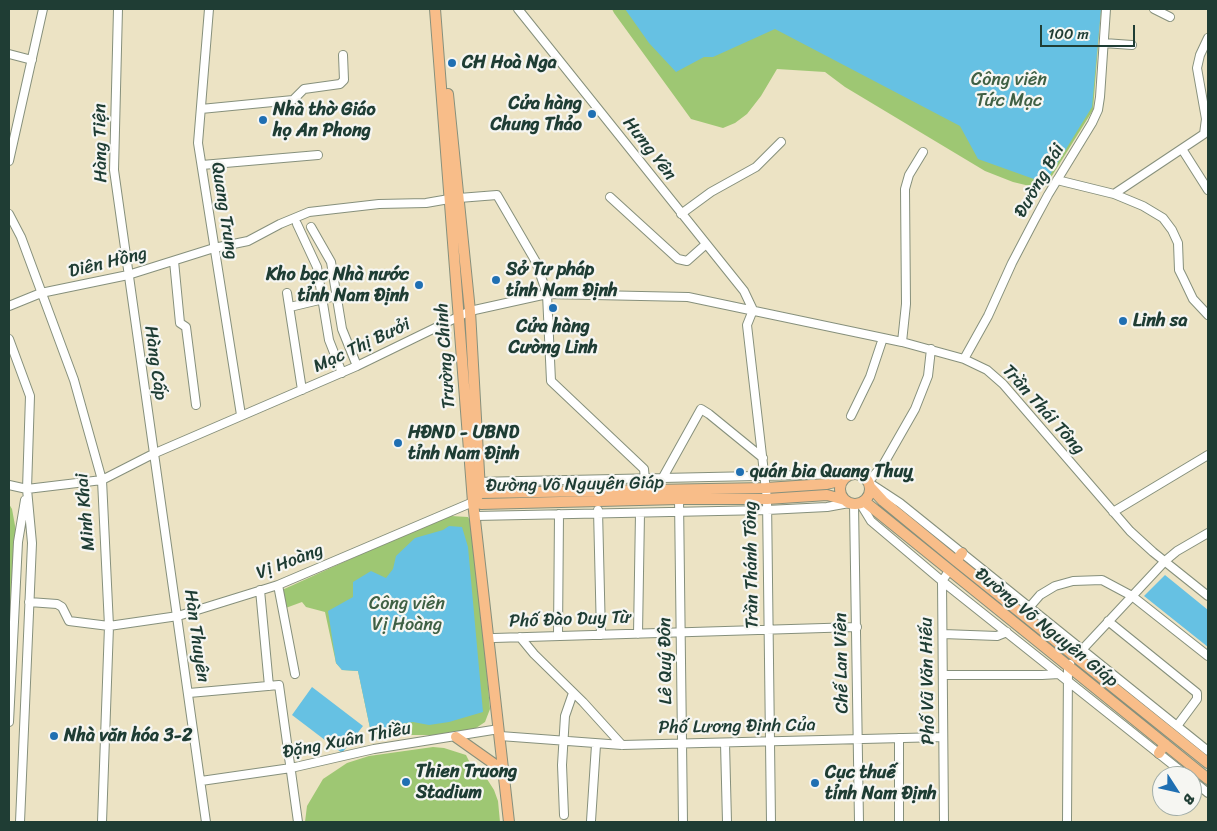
<!DOCTYPE html>
<html>
<head>
<meta charset="utf-8">
<style>
  body { margin:0 }
  #map { position:relative; width:1217px; height:831px; overflow:hidden; background:#ece3c4; font-family:Sriracha,sans-serif }
  canvas { display:block }
  .frame { position:absolute; inset:0; border:10px solid #1f3d34; pointer-events:none }
  .north { position:absolute; left:1152px; top:766px; width:50px; height:50px; box-sizing:border-box; background:#f6f6f2; border:1px solid #a0aca6; border-radius:50%; rotate:125deg; font-size:14px; font-weight:700; line-height:20px; text-align:center; color:#1f3d34 }
  .north::after { content:''; display:block; margin:auto; width:18px; height:22px; background:#1f6fb2; clip-path:polygon(50% 0,100% 100%,50% 72%,0 100%) }
  .scale { position:absolute; left:1040px; top:25px; width:95px; height:22px; box-sizing:border-box; border:2px solid #1f3d34; border-top:0; padding-left:6px; font-size:15px; line-height:18px; white-space:nowrap; color:#1f3d34; -webkit-text-stroke:4px #f6f6f2; paint-order:stroke }
</style>
</head>
<body>
<div id="map">
<canvas width="1217" height="831"></canvas>
<div class="frame"></div>
<div class="north">B</div>
<div class="scale">100 m</div>
</div>
<script>
const ctx = document.querySelector('canvas').getContext('2d');
ctx.lineJoin = 'round';
function fill(path, color) { ctx.fillStyle = color; ctx.fill(path, 'evenodd'); }
const shape = rows => new Path2D(rows.map(r => 'M' + r).join(''));
function stroke(path, color, width, dash) { ctx.strokeStyle = color; ctx.lineWidth = width; ctx.lineCap = dash ? 'butt' : 'round'; ctx.setLineDash(dash || []); ctx.stroke(path); }
function write(font, color, halo, rows, align = 'center') {
  ctx.font = font + ' Sriracha,sans-serif'; ctx.lineWidth = 4.5; ctx.setLineDash([]); ctx.textBaseline = 'middle'; ctx.strokeStyle = halo; ctx.fillStyle = color; for (const [text, x, y, turn = 0] of rows) {
    ctx.save(); ctx.translate(x, y); ctx.rotate((+turn || 0) * Math.PI / 180); ctx.textAlign = isNaN(turn) ? turn : align; if (halo) ctx.strokeText(text, 0, 0); ctx.fillText(text, 0, 0); ctx.restore();
  }
}
const green = shape([
  [612,9,1101,9,1093,110,1045,187,1038,188,1013,182,985,171,845,87,825,72,777,69,761,96,747,114,735,123,723,128,691,119,614,13],
  [9,504,12,509,18,542,9,722],
  [451,516,468,517,474,528,490,709,485,722,476,728,460,733,448,735,378,735,370,728,358,671,342,670,336,663,325,612,306,607,302,602,283,609,282,590,410,532],
  [433,747,444,748,466,755,470,763,487,779,494,790,498,801,500,822,305,822,307,806,323,779,347,763,369,756]
]);
const water = shape([
  [625,9,1101,9,1092,107,1045,183,978,159,960,126,775,29,713,57,704,57,676,72,649,43],
  [449,526,462,527,468,547,483,712,449,722,429,725,413,722,401,724,386,732,370,728,358,671,342,670,336,663,328,611,353,597,353,582,371,571,386,578,393,569,396,556,415,538,443,530],
  [1165,575,1208,610,1208,647,1144,596],
  [312,687,363,726,342,753,292,715]
]);
const minor = shape([
  [118,9,114,170,206,822],
  [209,9,198,143,241,415],
  [518,9,744,291,753,310],
  [1154,9,1170,17],
  [1104,43,1132,45],
  [9,54,32,60],
  [201,109,293,100,304,89,340,84,344,80,343,55],
  [1182,149,1208,190],
  [9,161,43,9],
  [202,165,318,155],
  [1057,180,1114,194,1143,206,1163,218,1172,230,1178,243,1179,270,1183,278,1193,299,1208,315],
  [1114,194,1204,134,1206,119,1197,68,1200,55,1208,38],
  [610,197,678,259,687,261,705,245],
  [459,198,497,195,536,262,547,294,551,381,644,469,646,490],
  [9,214,21,237,74,380,102,480,109,626,102,822],
  [681,214,711,192,756,167,781,142],
  [297,224,317,267,329,340,342,373],
  [311,227,331,262,342,329,357,366],
  [174,261,180,323,186,327,196,405],
  [287,293,302,390],
  [9,306,41,293,128,275,214,248,248,241,280,224,309,212,379,204,426,203,449,199],
  [290,307,336,296],
  [753,310,747,325,767,499,771,822],
  [9,339,30,396,27,489,32,543,20,822],
  [902,342,906,304,905,189,909,175,923,152],
  [964,359,988,316,1012,263,1034,221,1048,195,1092,123,1098,110,1100,97,1106,9],
  [851,416,870,377,883,338],
  [662,479,701,409,709,414,763,458],
  [869,481,883,465,915,409,928,376,931,349],
  [474,482,850,474],
  [871,484,900,503,1208,751],
  [9,485,27,489,102,480,153,454,357,366,470,311,547,294,688,297,902,342,964,359,987,370,1003,384,1130,531,1153,552,1208,596],
  [679,499,683,822],
  [860,503,871,521,942,581,1187,776],
  [854,504,859,822],
  [598,510,601,635],
  [1113,512,1208,455],
  [475,516,767,510,827,507,849,503],
  [278,585,295,674],
  [260,590,269,686],
  [29,602,57,604,62,607,69,621,109,626,178,616,278,585,473,502],
  [1027,610,1040,595,1055,586,1073,581,1102,580,1132,596,1208,656],
  [1108,621,1197,693,1197,699,1177,726],
  [638,634,640,513],
  [943,634,997,636,1007,632],
  [558,636,559,514],
  [520,637,534,654,583,702,622,745],
  [494,638,857,627],
  [1079,653,1165,561,1177,551,1208,533],
  [943,675,1042,675,1059,674],
  [189,693,279,685,298,822],
  [9,722,18,542,25,500],
  [500,736,622,745,943,737],
  [725,743,727,822],
  [1192,780,1208,793],
  [201,781,291,768,374,749,499,729],
  [564,815,562,765,565,716,573,693],
  [591,821,596,745],
  [899,822,899,738],
  [944,822,942,581,949,571],
  [1067,822,1068,667,1070,664]
]);
const major = shape([
  [435,9,473,502,509,822],
  [448,94,470,311,480,490],
  '840 489a15 15 0 1 1 30 0a15 15 0 1 1-30 0Z',
  [871,488,883,501,956,561,1208,763],
  [845,500,827,495,767,499,679,499,481,504,473,502,480,493,766,488,826,484,835,482,845,477],
  [864,501,1208,779],
  [956,561,962,553],
  [456,737,504,771],
  [1159,753,1165,744]
]);
const markers = [
  [452,63,5,"#1f6fb2"],
  [592,114,5,"#1f6fb2"],
  [263,120,5,"#1f6fb2"],
  [496,280,5,"#1f6fb2"],
  [419,285,5,"#1f6fb2"],
  [553,308,5,"#1f6fb2"],
  [1123,321,5,"#1f6fb2"],
  [398,443,5,"#1f6fb2"],
  [740,472,5,"#1f6fb2"],
  [54,736,5,"#1f6fb2"],
  [406,782,5,"#1f6fb2"],
  [815,783,5,"#1f6fb2"]
];
const poiNames = [
  ["CH Hoà Nga",462,63],
  ["Cửa hàng",582,104,"right"],
  ["Chung Thảo",582,125,"right"],
  ["Nhà thờ Giáo",273,110],
  ["họ An Phong",273,131],
  ["Sở Tư pháp",506,270],
  ["tỉnh Nam Định",506,291],
  ["Kho bạc Nhà nước",409,275,"right"],
  ["tỉnh Nam Định",409,296,"right"],
  ["Linh sa",1133,321],
  ["Cửa hàng",553,327,"center"],
  ["Cường Linh",553,348,"center"],
  ["HĐND - UBND",408,433],
  ["tỉnh Nam Định",408,454],
  ["quán bia Quang Thuỵ",750,472],
  ["Nhà văn hóa 3-2",64,736],
  ["Thien Truong",416,772],
  ["Stadium",416,793],
  ["Cục thuế",825,773],
  ["tỉnh Nam Định",825,794]
];
const parkNames = [
  ["Công viên",1009,80],
  ["Tức Mạc",1009,101],
  ["Công viên",407,604],
  ["Vị Hoàng",407,625]
];
const streetNames = [
  ["Hàng Tiện",101,143,-91],
  ["Hưng Yên",649,149,52],
  ["Đường Bái",1040,181,-60],
  ["Quang Trung",224,211,81],
  ["Diên Hồng",108,263,-14],
  ["Mạc Thị Bưởi",362,346,-25],
  ["Trường Chinh",446,356,-94],
  ["Hàng Cấp",155,363,82],
  ["Trần Thái Tông",1043,410,48],
  ["Đường Võ Nguyên Giáp",575,485,-1],
  ["Minh Khai",86,512,-95],
  ["Vị Hoàng",290,562,-21],
  ["Trần Thánh Tông",752,565,-91],
  ["Phố Đào Duy Từ",570,620,-2],
  ["Đường Võ Nguyên Giáp",1046,628,39],
  ["Hàn Thuyên",196,636,82],
  ["Lê Quý Đôn",666,661,-91],
  ["Chế Lan Viên",842,663,-91],
  ["Phố Vũ Văn Hiếu",928,681,-91],
  ["Phố Lương Định Của",737,727,-1],
  ["Đặng Xuân Thiều",347,741,-11]
];
fill(green, '#9ec773');
fill(water, '#66c1e3');
stroke(minor, '#86907c', 10);
stroke(major, '#86907c', 12);
stroke(minor, '#fff', 8);
stroke(major, '#f8bd89', 10);
for (const [x, y, r, color] of markers) { const dot = new Path2D(); dot.arc(x, y, r, 0, 2 * Math.PI); ctx.fillStyle = color; ctx.fill(dot); stroke(dot, '#f6f6f2', 2); }
write('bold 18px', '#1f3d34', '#f6f6f2', poiNames, 'left');
write('18px', '#3f6044', '#f6f6f2', parkNames);
write('18px', '#1f3d34', '#f6f6f2', streetNames);
</script>
</body>
</html>
